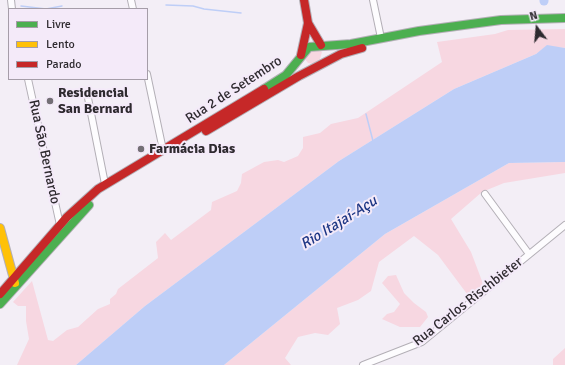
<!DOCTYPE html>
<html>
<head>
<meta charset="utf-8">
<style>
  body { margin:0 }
  #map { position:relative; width:565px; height:365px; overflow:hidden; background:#f3eef6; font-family:Signika,sans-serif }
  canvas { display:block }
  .legend { position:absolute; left:8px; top:8px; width:140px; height:72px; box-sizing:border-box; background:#f4eaf9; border:1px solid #a59da8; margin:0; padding:5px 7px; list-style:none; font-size:12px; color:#2e2a2f }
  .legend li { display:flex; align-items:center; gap:8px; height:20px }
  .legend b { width:20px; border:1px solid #a59da8 }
  .north { position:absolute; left:517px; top:8px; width:40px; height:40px; -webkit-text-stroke:3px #f4eaf9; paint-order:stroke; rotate:344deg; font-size:11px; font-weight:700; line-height:16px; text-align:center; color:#2e2a2f }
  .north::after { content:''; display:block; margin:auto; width:14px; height:18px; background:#2e2a2f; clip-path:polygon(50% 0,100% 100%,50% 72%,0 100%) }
</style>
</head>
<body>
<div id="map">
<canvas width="565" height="365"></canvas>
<ul class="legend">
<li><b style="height:5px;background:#4caf50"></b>Livre</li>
<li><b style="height:5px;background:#ffc107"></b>Lento</li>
<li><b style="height:5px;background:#c62828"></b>Parado</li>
</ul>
<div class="north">N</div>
</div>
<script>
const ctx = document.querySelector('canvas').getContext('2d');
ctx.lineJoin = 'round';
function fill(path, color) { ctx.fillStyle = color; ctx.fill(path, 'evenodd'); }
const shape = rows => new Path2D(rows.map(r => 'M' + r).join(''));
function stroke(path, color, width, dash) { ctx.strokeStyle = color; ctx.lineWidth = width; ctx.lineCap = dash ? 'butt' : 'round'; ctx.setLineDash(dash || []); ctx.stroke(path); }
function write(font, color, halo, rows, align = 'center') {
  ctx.font = font + ' Signika,sans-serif'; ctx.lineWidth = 4; ctx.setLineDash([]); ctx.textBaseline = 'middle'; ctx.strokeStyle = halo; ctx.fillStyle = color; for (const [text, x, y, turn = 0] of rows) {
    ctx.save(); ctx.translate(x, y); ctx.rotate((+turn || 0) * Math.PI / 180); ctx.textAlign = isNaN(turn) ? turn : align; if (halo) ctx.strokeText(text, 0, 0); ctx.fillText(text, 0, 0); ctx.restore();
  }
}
const green = shape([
  [565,29,565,48,547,46,536,54,454,89,339,161,145,306,76,365,17,365,29,339,26,321,26,306,18,306,13,302,32,281,48,340,53,341,67,330,78,327,98,309,110,304,110,299,116,294,118,289,158,258,156,242,165,233,171,240,211,210,212,202,237,191,241,183,242,174,264,162,278,160,284,162,298,156,303,148,303,137,320,133,331,124,358,118,442,62,437,42,495,34,508,30],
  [318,49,322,52,320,59,314,64,308,63,305,59,308,51],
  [565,162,565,173,504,183,482,192,451,219,471,252,482,281,483,287,470,298,438,255,414,236,379,262,371,291,358,300,337,308,340,324,328,335,315,333,298,337,285,358,291,365,224,365,385,234,509,163],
  [396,275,404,293,414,303,426,312,428,317,420,327,400,327,382,319,387,314,394,312,400,304,382,283,388,276],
  [565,348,565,365,553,365,553,359]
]);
const water = shape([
  [547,45,565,48,565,162,509,163,385,234,224,365,76,365,145,306,339,161,454,89,536,54]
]);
const stream = shape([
  [166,5,193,6,204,9,241,13],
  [21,6,46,9,62,6],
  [366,114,373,141]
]);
const river = shape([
  [544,0,544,1]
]);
const street = shape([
  [11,0,12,9],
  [131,0,133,9],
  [373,0,381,38],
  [147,74,163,150],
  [28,79,60,225],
  [87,93,105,184],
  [485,194,529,254],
  [363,365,422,342,565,225]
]);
const fast = shape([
  [264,89,286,75,309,47,351,44,419,31,501,20,565,18],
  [0,304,89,205]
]);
const slow = shape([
  [0,228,15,283]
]);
const jam = shape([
  [304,0,308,23,321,45],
  [301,55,308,23],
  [206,131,299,76,341,54,362,48],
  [0,294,67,217,98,189,264,89]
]);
const markers = [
  [50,101,4,"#736f75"],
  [141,149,4,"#736f75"]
];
const streetNames = [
  ["Rua 2 de Setembro",234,90,-33],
  ["Rua São Bernardo",44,152,78],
  ["Rua Carlos Rischbieter",468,302,-38]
];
const poiNames = [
  ["Residencial",58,93],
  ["San Bernard",58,109],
  ["Farmácia Dias",149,149]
];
const waterNames = [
  ["Rio Itajaí-Açu",339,223,-32]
];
fill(green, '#f7d7e1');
fill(water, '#becef7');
stroke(stream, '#becef7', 1.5);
stroke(river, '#becef7', 9);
stroke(street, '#b3afb6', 8);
stroke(fast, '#b3afb6', 10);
stroke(slow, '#b3afb6', 10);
stroke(jam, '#b3afb6', 10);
stroke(street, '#fdfcfe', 6);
stroke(fast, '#4caf50', 8);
stroke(slow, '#ffc107', 8);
stroke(jam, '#c62828', 8);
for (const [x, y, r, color] of markers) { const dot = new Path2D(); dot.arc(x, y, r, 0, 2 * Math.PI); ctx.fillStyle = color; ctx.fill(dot); stroke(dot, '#f4eaf9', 1.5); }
write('14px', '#2e2a2f', '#f4eaf9', streetNames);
write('bold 14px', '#2e2a2f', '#f4eaf9', poiNames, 'left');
write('italic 15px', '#1d3684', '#f4eaf9', waterNames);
</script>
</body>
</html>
